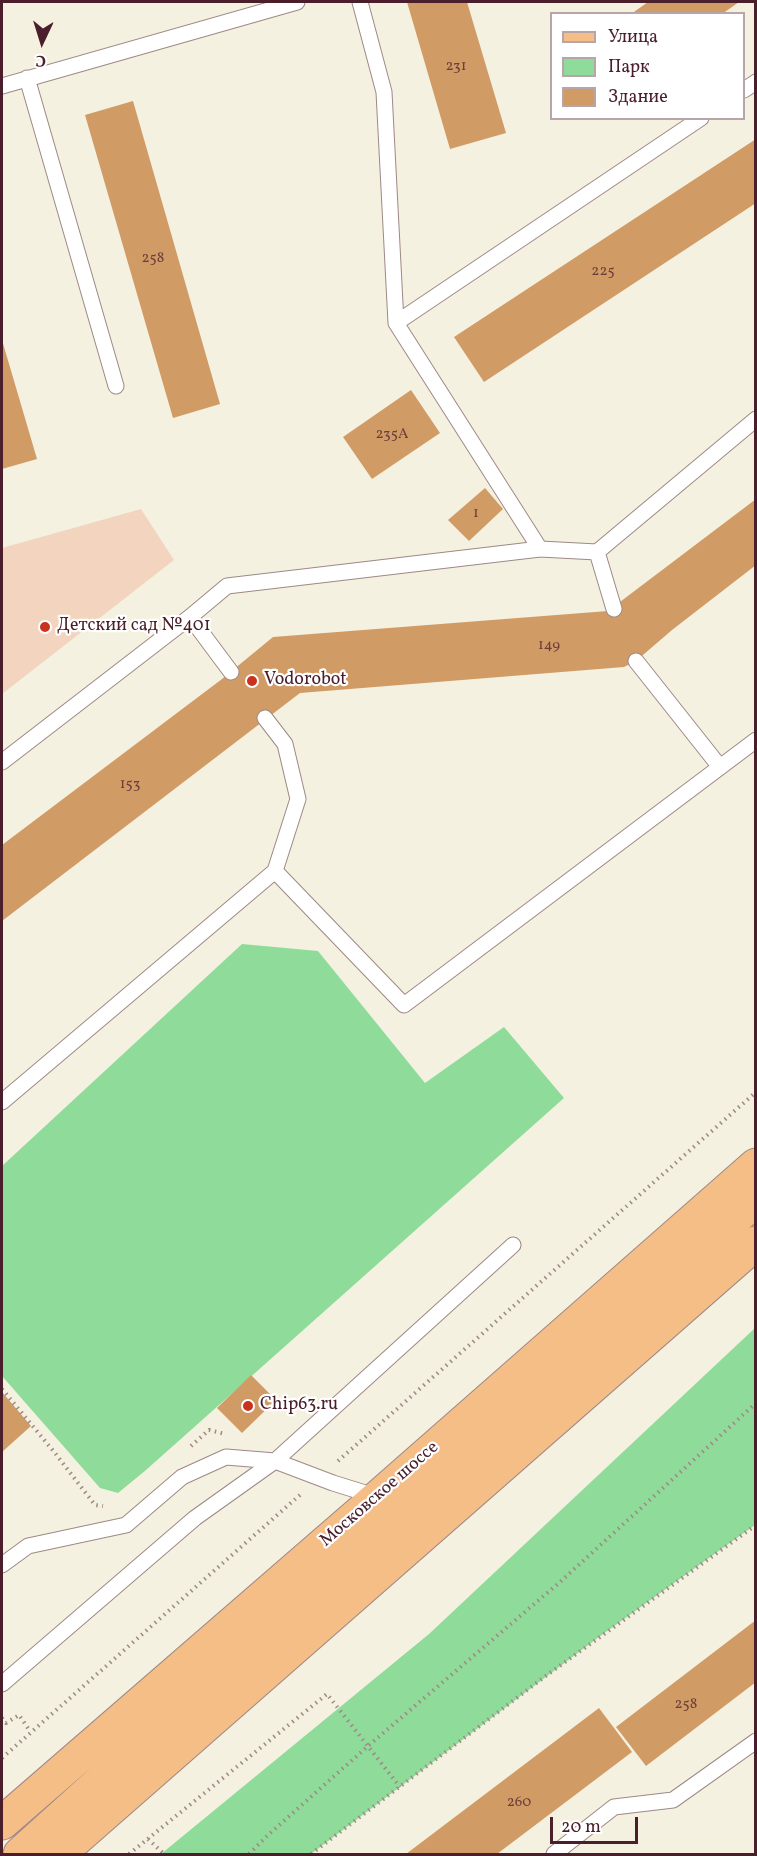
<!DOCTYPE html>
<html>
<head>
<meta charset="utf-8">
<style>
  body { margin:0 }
  #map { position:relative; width:757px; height:1856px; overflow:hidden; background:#f4f1e0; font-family:Vollkorn,serif }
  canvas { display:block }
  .frame { position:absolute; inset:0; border:3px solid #4a1f2b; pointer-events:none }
  .legend { position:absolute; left:550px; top:12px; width:195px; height:108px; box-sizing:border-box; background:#fff; border:2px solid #b7a5aa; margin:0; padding:8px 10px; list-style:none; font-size:18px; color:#4a1f2b }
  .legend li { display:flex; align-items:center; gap:12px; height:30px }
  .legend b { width:30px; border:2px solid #b7a5aa }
  .north { position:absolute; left:12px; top:12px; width:60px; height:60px; -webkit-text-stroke:4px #fff; paint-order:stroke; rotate:184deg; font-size:16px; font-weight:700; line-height:24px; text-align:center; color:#4a1f2b }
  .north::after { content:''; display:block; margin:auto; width:21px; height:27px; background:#4a1f2b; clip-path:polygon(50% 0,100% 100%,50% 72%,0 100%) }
  .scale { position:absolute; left:550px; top:1817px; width:88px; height:27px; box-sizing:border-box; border:3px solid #4a1f2b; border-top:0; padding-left:8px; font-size:18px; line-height:21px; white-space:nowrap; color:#4a1f2b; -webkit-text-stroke:4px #fff; paint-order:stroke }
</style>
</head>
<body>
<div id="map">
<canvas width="757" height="1856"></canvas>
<div class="frame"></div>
<ul class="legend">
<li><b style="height:8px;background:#f6be87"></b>Улица</li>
<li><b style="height:16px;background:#8fdc9a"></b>Парк</li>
<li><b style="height:16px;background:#d19b66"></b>Здание</li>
</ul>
<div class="north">С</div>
<div class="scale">20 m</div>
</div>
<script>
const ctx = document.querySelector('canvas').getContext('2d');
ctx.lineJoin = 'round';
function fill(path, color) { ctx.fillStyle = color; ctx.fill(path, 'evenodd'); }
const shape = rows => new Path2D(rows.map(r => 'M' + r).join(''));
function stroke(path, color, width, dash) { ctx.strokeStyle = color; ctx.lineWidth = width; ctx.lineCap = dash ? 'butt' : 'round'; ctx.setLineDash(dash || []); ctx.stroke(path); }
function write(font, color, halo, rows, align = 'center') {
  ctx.font = font + ' Vollkorn,serif'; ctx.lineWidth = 4.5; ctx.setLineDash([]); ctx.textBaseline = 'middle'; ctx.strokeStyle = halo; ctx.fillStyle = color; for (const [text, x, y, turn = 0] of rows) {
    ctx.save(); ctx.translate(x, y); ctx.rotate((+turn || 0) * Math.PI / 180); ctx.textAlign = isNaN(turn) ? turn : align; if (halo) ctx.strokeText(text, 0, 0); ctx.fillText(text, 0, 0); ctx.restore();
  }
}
const built = shape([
  [141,509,174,560,2,694,2,548]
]);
const green = shape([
  [242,944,318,951,425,1083,504,1027,564,1098,146,1470,118,1493,100,1488,2,1376,2,1166],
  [755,1328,755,1525,599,1637,311,1854,161,1854,429,1634]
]);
const building = shape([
  [407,2,467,2,506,133,450,149],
  [648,2,739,2,722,14,631,14],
  [133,101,220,404,173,418,85,115],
  [756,139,756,203,484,382,454,337],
  [2,340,37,459,2,469],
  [411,390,440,433,372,479,343,437],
  [485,488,503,509,469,541,448,520],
  [756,499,756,565,672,630,636,661,624,667,300,693,2,921,2,845,222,679,273,637,608,611],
  [251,1375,276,1400,242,1433,217,1408],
  [2,1392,31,1426,2,1452],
  [756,1620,756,1682,646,1766,616,1727],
  [599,1708,632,1752,497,1854,406,1854]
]);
const path = shape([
  [2,1389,55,1453,95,1505,103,1506],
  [191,1446,209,1430,225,1434],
  [338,1461,756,1092],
  [2,1718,6,1723,19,1715,30,1731],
  [2,1758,301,1494],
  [148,1839,164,1854],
  [129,1854,327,1694,400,1787],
  [249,1854,267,1836,368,1746,560,1582,756,1403],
  [311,1854,547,1675,756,1525]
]);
const service = shape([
  [360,2,384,92,396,323,540,549],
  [27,78,116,386],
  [2,86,297,2],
  [744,90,756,82],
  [396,323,701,118],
  [597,552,614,609],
  [190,617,231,672],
  [636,661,720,767],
  [2,762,190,617,227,586,540,549,597,552,756,419],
  [275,871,404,1005,756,740],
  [2,1102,275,871,298,799,285,744,265,718],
  [2,1565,28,1546,126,1525,182,1477,226,1457,275,1461,513,1245],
  [2,1684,195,1518,275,1461,333,1483,378,1497],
  [554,1854,614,1807,673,1800,756,1741]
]);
const primary = shape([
  [2,1823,378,1497,756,1165],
  [20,1854,407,1505,756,1200],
  [59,1854,756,1243]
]);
const markers = [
  [45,627,6,"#c8321e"],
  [252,681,6,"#c8321e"],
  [248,1406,6,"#c8321e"]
];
const numberNames = [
  ["231",456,67],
  ["258",153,259],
  ["225",603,272],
  ["235А",392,435],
  ["1",476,514],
  ["149",549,646],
  ["153",130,785],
  ["258",686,1705],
  ["260",519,1803]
];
const poiNames = [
  ["Детский сад №401",57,627],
  ["Vodorobot",264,681],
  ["Chip63.ru",260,1406]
];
const streetNames = [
  ["Московское шоссе",380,1495,-41]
];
fill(built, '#f3d4bf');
fill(green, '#8fdc9a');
fill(building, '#d19b66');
stroke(service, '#9f8886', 17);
stroke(primary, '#9f8886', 35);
stroke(path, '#9f8886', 4, [1.5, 4.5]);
stroke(service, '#fff', 15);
stroke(primary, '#f6be87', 33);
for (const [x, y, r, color] of markers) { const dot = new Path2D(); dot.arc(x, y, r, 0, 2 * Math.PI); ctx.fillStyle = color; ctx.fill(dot); stroke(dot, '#fff', 2); }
write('15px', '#6c3e3a', null, numberNames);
write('18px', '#4a1f2b', '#fff', poiNames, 'left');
write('18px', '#4a1f2b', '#fff', streetNames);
</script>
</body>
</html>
